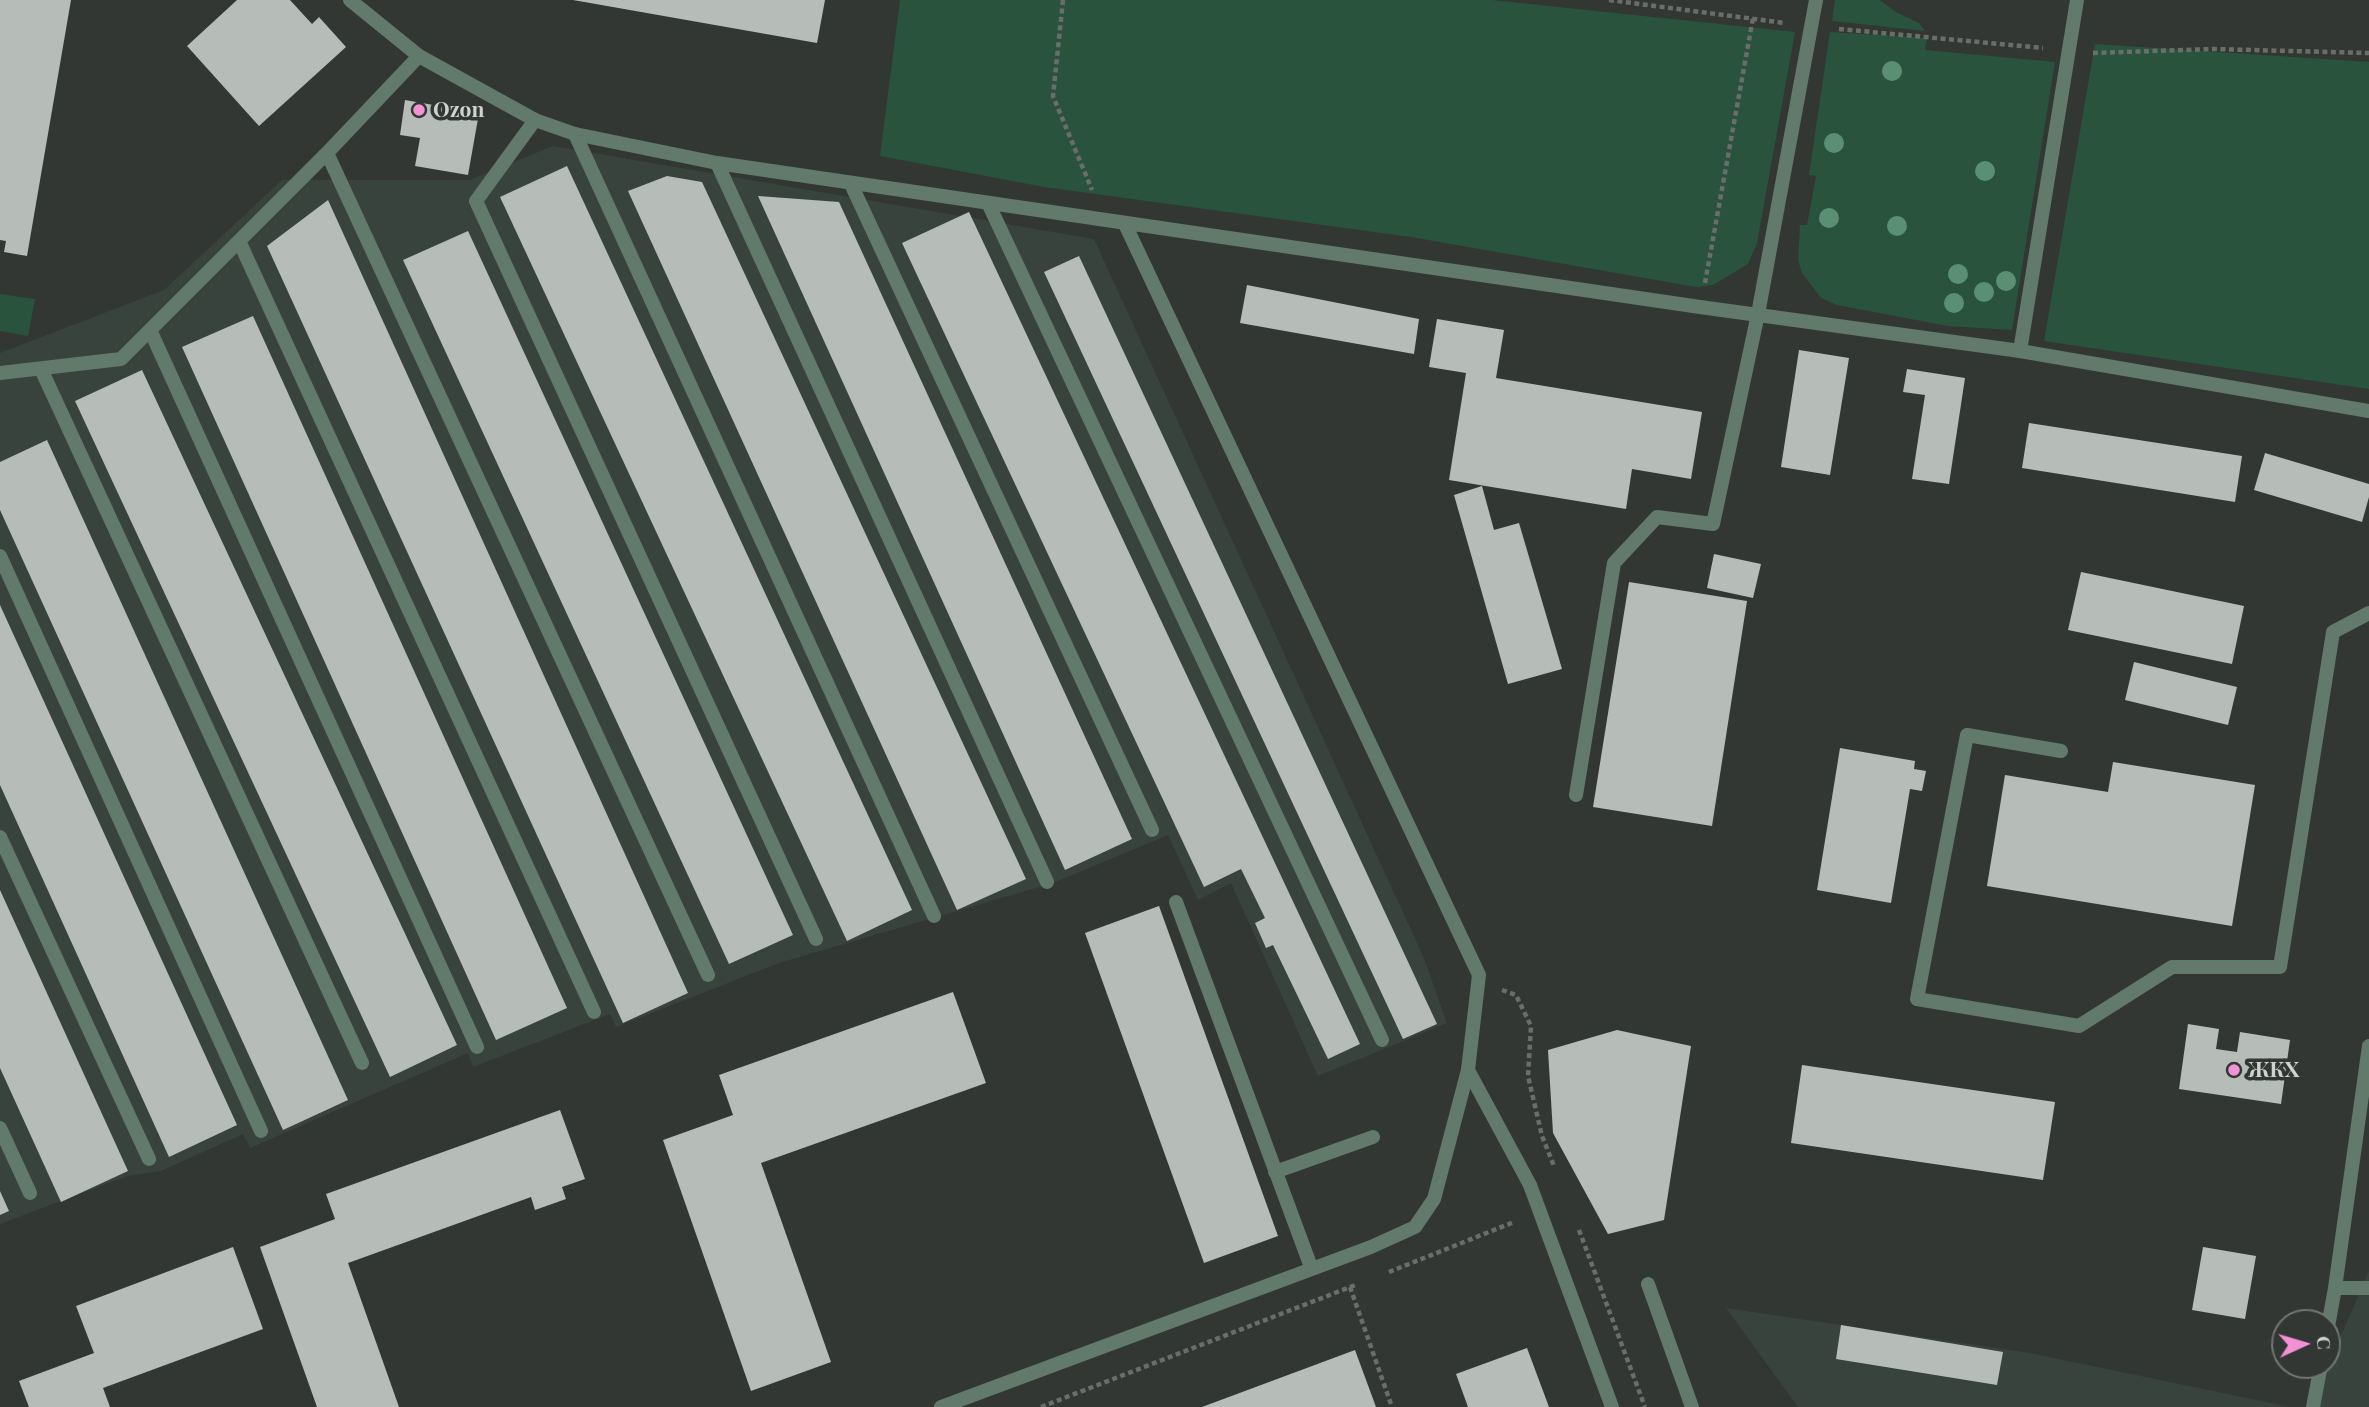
<!DOCTYPE html>
<html>
<head>
<meta charset="utf-8">
<style>
  body { margin:0 }
  #map { position:relative; width:2369px; height:1407px; overflow:hidden; background:#323734; font-family:"Playfair Display",serif }
  canvas { display:block }
  .north { position:absolute; left:2271px; top:1309px; width:70px; height:70px; box-sizing:border-box; background:#323734; border:2px solid #717573; border-radius:50%; rotate:86deg; font-size:19px; font-weight:700; line-height:28px; text-align:center; color:#d0d3d1 }
  .north::after { content:''; display:block; margin:auto; width:24px; height:32px; background:#f391d6; clip-path:polygon(50% 0,100% 100%,50% 72%,0 100%) }
</style>
</head>
<body>
<div id="map">
<canvas width="2369" height="1407"></canvas>
<div class="north">С</div>
</div>
<script>
const ctx = document.querySelector('canvas').getContext('2d');
ctx.lineJoin = 'round';
function fill(path, color) { ctx.fillStyle = color; ctx.fill(path, 'evenodd'); }
const shape = rows => new Path2D(rows.map(r => 'M' + r).join(''));
function stroke(path, color, width, dash) { ctx.strokeStyle = color; ctx.lineWidth = width; ctx.lineCap = dash ? 'butt' : 'round'; ctx.setLineDash(dash || []); ctx.stroke(path); }
function write(font, color, halo, rows, align = 'center') {
  ctx.font = font + ' "Playfair Display",serif'; ctx.lineWidth = 7; ctx.setLineDash([]); ctx.textBaseline = 'middle'; ctx.strokeStyle = halo; ctx.fillStyle = color; for (const [text, x, y, turn = 0] of rows) {
    ctx.save(); ctx.translate(x, y); ctx.rotate((+turn || 0) * Math.PI / 180); ctx.textAlign = isNaN(turn) ? turn : align; if (halo) ctx.strokeText(text, 0, 0); ctx.fillText(text, 0, 0); ctx.restore();
  }
}
const built = shape([
  [553,146,1094,239,1423,956,1447,1023,1318,1076,1231,883,1198,900,1168,835,1053,883,779,963,616,1027,610,1014,473,1067,468,1053,250,1148,243,1134,161,1171,127,1176,0,1224,0,353,164,290,282,180,470,180],
  [2369,1271,2369,1407,2310,1407],
  [1726,1308,2030,1353,2290,1407,1798,1407]
]);
const green = shape([
  [900,0,1492,0,1795,32,1757,243,1748,264,1713,285,1696,287,1411,237,1044,187,880,156],
  [1835,0,1880,0,1896,12,1919,23,1925,31,1832,21],
  [1830,32,1927,38,1925,50,2055,62,2012,330,1948,326,1837,305,1821,298,1802,273,1798,260,1800,225,1807,225,1816,176,1809,175],
  [2095,44,2369,62,2369,389,2044,341],
  [0,294,35,299,28,336,0,331]
]);
const building = shape([
  [0,0,71,0,27,256,4,252,6,241,0,240],
  [237,0,290,0,312,24,319,17,346,47,259,126,187,46],
  [573,0,825,0,817,43],
  [405,100,479,113,468,175,415,166,420,138,400,135],
  [567,166,912,910,847,941,500,197],
  [667,176,702,182,1026,879,957,910,628,191],
  [758,196,839,202,1132,839,1065,870],
  [328,200,688,993,623,1023,267,246],
  [969,212,1360,1044,1328,1059,1273,945,1266,948,1255,923,1265,918,1241,869,1204,887,902,243],
  [468,231,793,935,729,964,403,260],
  [1079,256,1437,1024,1403,1039,1044,272],
  [1247,285,1419,319,1414,354,1240,323],
  [253,316,567,1008,496,1040,182,347],
  [1437,319,1504,330,1496,378,1702,412,1691,479,1632,469,1626,509,1449,480,1466,373,1429,367],
  [1799,350,1849,358,1830,475,1781,467],
  [1907,369,1965,378,1949,484,1912,479,1925,395,1903,392],
  [142,370,457,1045,390,1077,75,401],
  [2029,423,2242,456,2235,502,2022,468],
  [47,440,348,1100,283,1130,0,510,0,462],
  [2265,453,2369,484,2369,497,2362,522,2254,490],
  [1482,486,1494,530,1519,523,1562,669,1508,684,1454,495],
  [1714,554,1761,564,1753,598,1707,588],
  [2081,572,2244,606,2232,664,2068,630],
  [1629,582,1747,601,1712,826,1593,807],
  [0,605,237,1125,169,1157,0,785],
  [2134,662,2237,687,2228,725,2125,700],
  [1840,748,1915,761,1914,769,1926,771,1922,791,1910,789,1891,903,1817,890],
  [2113,762,2255,785,2232,926,1987,886,2005,775,2108,792],
  [0,890,128,1171,61,1202,0,1068],
  [1159,906,1278,1236,1204,1263,1085,933],
  [953,992,986,1083,761,1163,831,1362,751,1391,663,1140,733,1115,719,1075],
  [2188,1024,2219,1029,2216,1049,2237,1052,2240,1032,2290,1040,2281,1104,2179,1089],
  [1617,1030,1691,1046,1664,1220,1608,1234,1553,1133,1548,1050],
  [1802,1065,2055,1102,2043,1180,1791,1143],
  [560,1110,585,1179,562,1187,566,1199,535,1210,531,1197,348,1263,399,1407,317,1407,260,1247,335,1219,326,1194],
  [0,1191,9,1211,0,1215],
  [233,1247,263,1329,103,1388,110,1407,29,1407,19,1381,94,1353,76,1306],
  [2203,1247,2256,1256,2245,1319,2192,1310],
  [1841,1325,2003,1352,1997,1385,1836,1359],
  [1527,1348,1549,1407,1468,1407,1456,1374],
  [1355,1350,1376,1407,1202,1407]
]);
const path = shape([
  [1063,0,1053,96,1092,190],
  [1609,0,1785,23],
  [1839,29,2043,48],
  [2093,53,2213,49,2369,53],
  [1705,283,1753,18],
  [1502,990,1516,995,1531,1026,1528,1076,1542,1136,1554,1166],
  [1579,1230,1645,1407],
  [1389,1272,1514,1222],
  [1350,1287,1392,1407],
  [1041,1407,1358,1284]
]);
const service = shape([
  [535,120,476,201,816,939],
  [575,134,934,916],
  [327,153,708,975],
  [717,163,1047,882],
  [851,184,1152,830],
  [989,205,1382,1040],
  [239,241,594,1012],
  [150,330,477,1047],
  [2020,351,2077,0],
  [41,369,362,1063],
  [0,373,121,359,327,153,419,56],
  [0,556,261,1131],
  [2061,751,1967,735,1917,999,2079,1026,2172,967,2280,967,2333,632,2369,613],
  [1576,795,1614,563,1657,517,1713,524,1758,314,1816,0],
  [0,837,149,1159],
  [1176,902,1311,1267],
  [1468,1070,1530,1185,1612,1407],
  [0,1128,30,1193],
  [1275,1172,1373,1137],
  [1648,1284,1692,1407],
  [2335,1288,2369,1046],
  [2327,1332,2335,1288,2369,1288],
  [2313,1407,2321,1365]
]);
const minor = shape([
  [350,0,419,56,535,120,575,134,717,163,1700,307,2020,351,2369,411],
  [941,1407,1371,1247,1415,1227,1434,1199,1468,1070,1479,975,1125,224]
]);
const trees = [
  [1892,71],
  [1834,143],
  [1985,171],
  [1829,218],
  [1897,226],
  [1958,274],
  [2006,281],
  [1984,292],
  [1954,303]
];
const markers = [
  [419,110,7,"#f391d6"],
  [2234,1070,7,"#f391d6"]
];
const poiNames = [
  ["Ozon",433,110],
  ["ЖКХ",2248,1070]
];
fill(built, '#38433d');
fill(green, '#29533d');
fill(building, '#b6bdb9');
stroke(path, '#6a6e6b', 4.5, [5, 3.5]);
stroke(service, '#617a6b', 14);
stroke(minor, '#617a6b', 14);
ctx.fillStyle = '#5b8f73';
for (const [x, y] of trees) { ctx.beginPath(); ctx.arc(x, y, 10, 0, 2 * Math.PI); ctx.fill(); }
for (const [x, y, r, color] of markers) { const dot = new Path2D(); dot.arc(x, y, r, 0, 2 * Math.PI); ctx.fillStyle = color; ctx.fill(dot); stroke(dot, '#323734', 2.5); }
write('bold 21px', '#d0d3d1', '#323734', poiNames, 'left');
</script>
</body>
</html>
